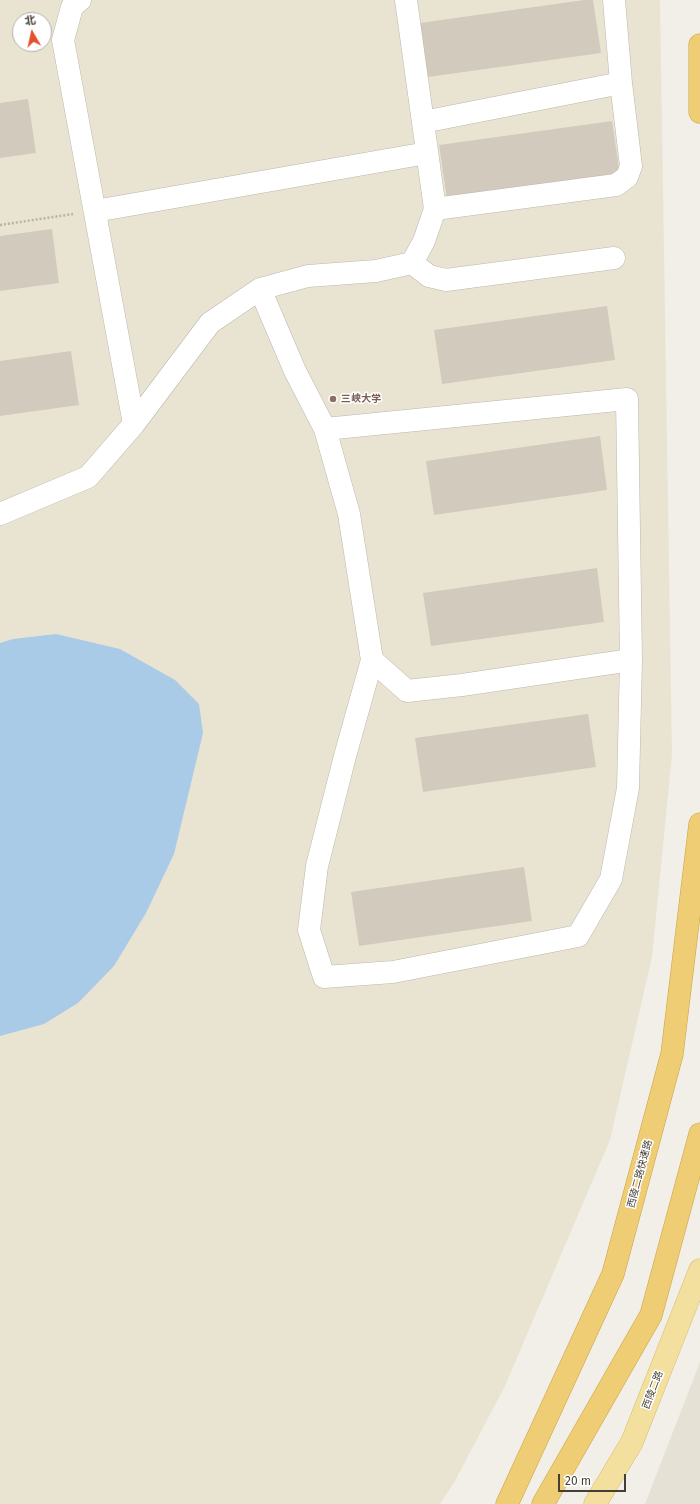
<!DOCTYPE html>
<html>
<head>
<meta charset="utf-8">
<style>
  body { margin:0 }
  #map { position:relative; width:700px; height:1504px; overflow:hidden; background:#f1efe7; font-family:"Fira Sans","Noto Sans SC",sans-serif }
  canvas { display:block }
  .north { position:absolute; left:12px; top:12px; width:40px; height:40px; box-sizing:border-box; background:#fff; border:1px solid #b4b2af; border-radius:50%; rotate:351deg; font-size:11px; font-weight:700; line-height:16px; text-align:center; color:#443f36 }
  .north::after { content:''; display:block; margin:auto; width:14px; height:18px; background:#e3522c; clip-path:polygon(50% 0,100% 100%,50% 72%,0 100%) }
  .scale { position:absolute; left:558px; top:1474px; width:68px; height:18px; box-sizing:border-box; border:2px solid #443f36; border-top:0; padding-left:5px; font-size:12px; line-height:14px; white-space:nowrap; color:#443f36; -webkit-text-stroke:3px #fff; paint-order:stroke }
</style>
</head>
<body>
<div id="map">
<canvas width="700" height="1504"></canvas>
<div class="north">北</div>
<div class="scale">20 m</div>
</div>
<script>
const ctx = document.querySelector('canvas').getContext('2d');
ctx.lineJoin = 'round';
function fill(path, color) { ctx.fillStyle = color; ctx.fill(path, 'evenodd'); }
const shape = rows => new Path2D(rows.map(r => 'M' + r).join(''));
function stroke(path, color, width, dash) { ctx.strokeStyle = color; ctx.lineWidth = width; ctx.lineCap = dash ? 'butt' : 'round'; ctx.setLineDash(dash || []); ctx.stroke(path); }
function write(font, color, halo, rows, align = 'center') {
  ctx.font = font + ' "Fira Sans","Noto Sans SC",sans-serif'; ctx.lineWidth = 3; ctx.setLineDash([]); ctx.textBaseline = 'middle'; ctx.strokeStyle = halo; ctx.fillStyle = color; for (const [text, x, y, turn = 0] of rows) {
    ctx.save(); ctx.translate(x, y); ctx.rotate((+turn || 0) * Math.PI / 180); ctx.textAlign = isNaN(turn) ? turn : align; if (halo) ctx.strokeText(text, 0, 0); ctx.fillText(text, 0, 0); ctx.restore();
  }
}
const residential = shape([
  [700,1362,700,1504,645,1504]
]);
const education = shape([
  [0,0,660,0,672,755,652,957,610,1140,505,1386,455,1481,440,1504,0,1504],
  [20,20,44,20,44,44,20,44]
]);
const water = shape([
  [56,634,120,649,175,680,199,704,203,733,174,854,146,913,114,966,78,1003,44,1024,0,1036,0,643,13,639]
]);
const building = shape([
  [584,0,593,0,601,53,428,77,420,23],
  [28,99,36,153,0,158,0,103],
  [612,121,620,175,447,199,439,145],
  [52,229,59,283,0,291,0,236],
  [607,306,615,360,442,384,434,330],
  [71,351,79,405,0,416,0,361],
  [600,436,607,490,434,515,426,461],
  [597,568,604,622,431,646,423,593],
  [588,714,596,767,423,792,415,738],
  [524,867,532,921,359,946,351,892]
]);
const path = shape([
  [0,225,73,214]
]);
const minor = shape([
  [80,0,72,7,63,40,134,424],
  [423,122,621,83],
  [435,209,616,185,627,177,631,166,621,83,614,0],
  [95,211,427,153],
  [412,263,429,276,446,280,614,258],
  [260,289,295,371,325,429,349,514,372,660,345,756,317,866,309,930,324,977,393,972,578,936,611,879,628,788,631,660,627,399,325,429],
  [0,514,88,477,134,424,210,323,260,289,308,276,376,271,412,263,424,241,435,209,406,0],
  [372,660,407,691,462,685,631,660]
]);
const major = shape([
  [595,1504,632,1442,700,1270]
]);
const highway = shape([
  [700,45,700,112],
  [507,1504,613,1274,672,1054,700,824],
  [543,1504,651,1315,700,1134]
]);
const markers = [
  [333,399,4,"#8d6e63"]
];
const educationNames = [
  ["三峡大学",341,399]
];
const streetNames = [
  ["西陵二路快速路",640,1174,-75],
  ["西陵二路",653,1390,-69]
];
fill(residential, '#e5e1d5');
fill(education, '#e9e4d2');
fill(water, '#a9cbe8');
fill(building, '#d2cbbd');
stroke(minor, '#bcb7aa', 23);
stroke(major, '#d7bd6f', 23);
stroke(highway, '#cca246', 23);
stroke(path, '#bcb39d', 2.5, [2, 2]);
stroke(minor, '#fff', 22);
stroke(major, '#f3e09e', 22);
stroke(highway, '#eecd75', 22);
for (const [x, y, r, color] of markers) { const dot = new Path2D(); dot.arc(x, y, r, 0, 2 * Math.PI); ctx.fillStyle = color; ctx.fill(dot); stroke(dot, '#fff', 1.5); }
write('bold 10px', '#785e54', '#fff', educationNames, 'left');
write('10px', '#443f36', '#fff', streetNames);
</script>
</body>
</html>
